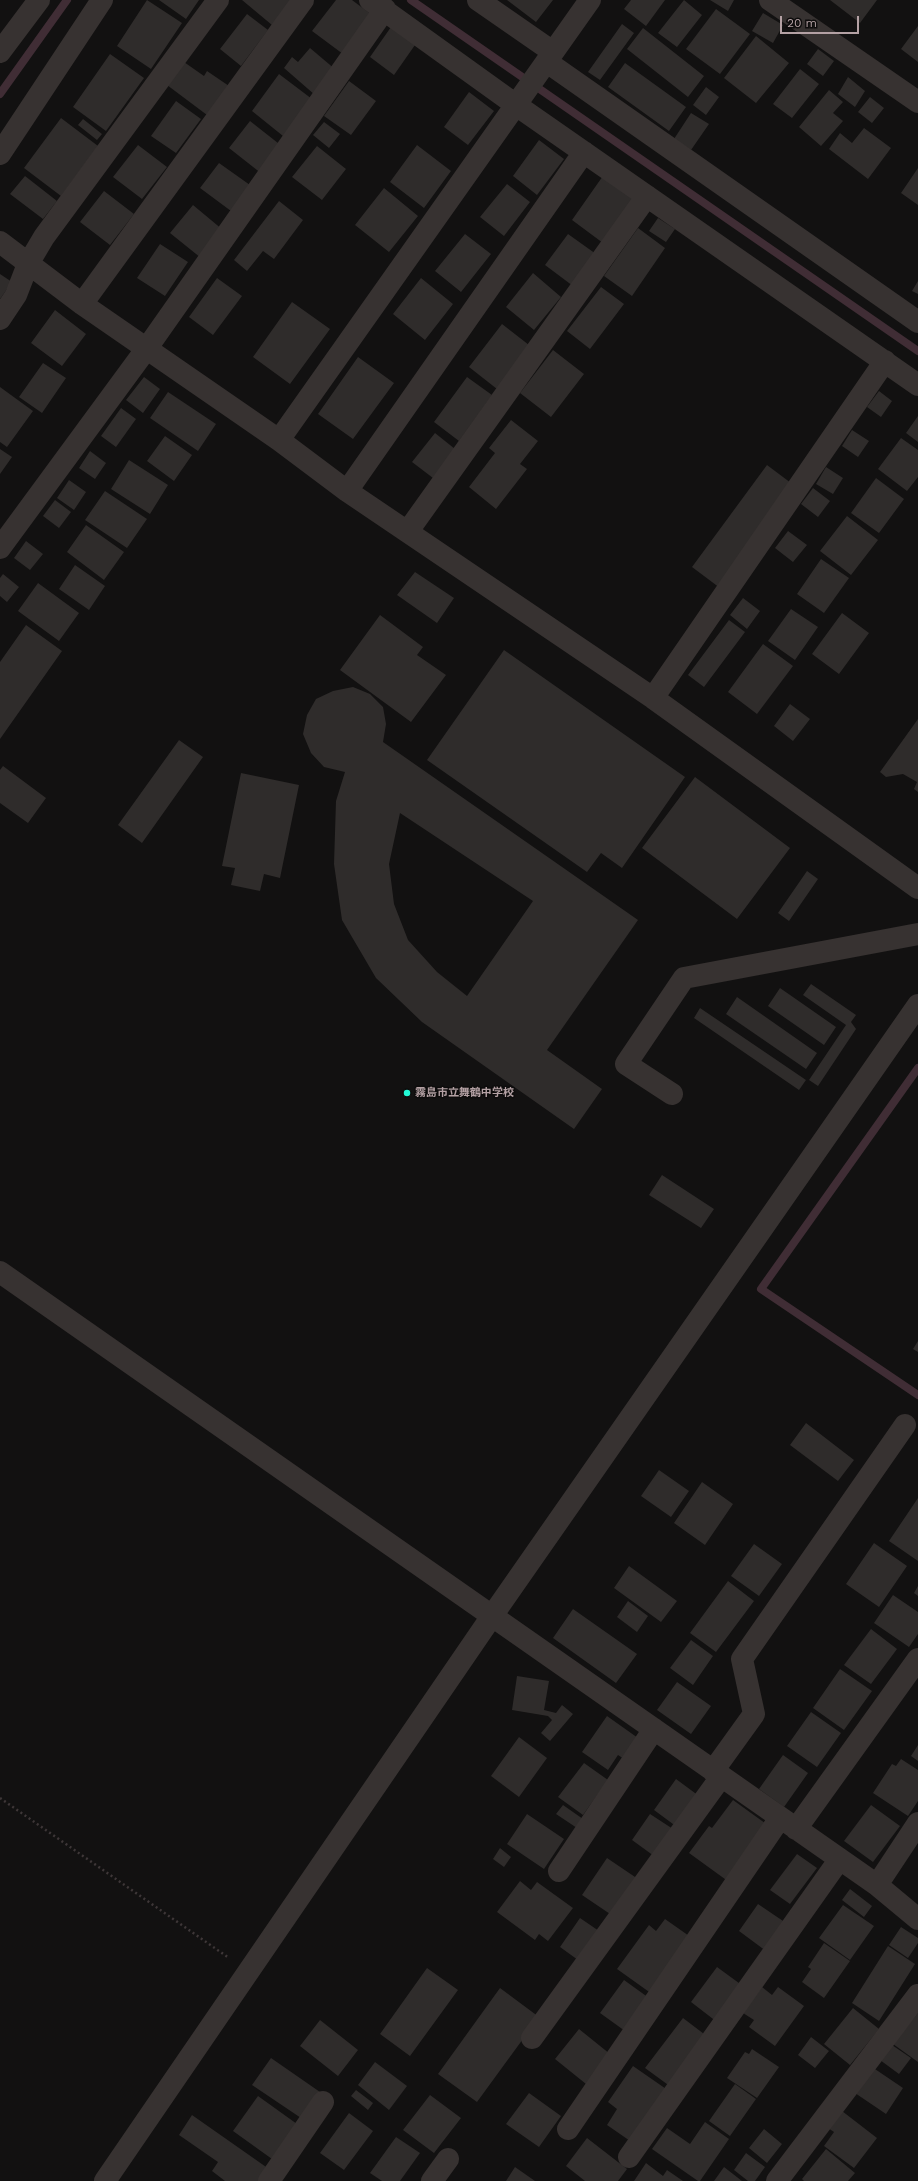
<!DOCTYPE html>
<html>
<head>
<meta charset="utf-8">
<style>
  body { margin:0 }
  #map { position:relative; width:918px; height:2181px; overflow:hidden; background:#121111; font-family:"Work Sans",sans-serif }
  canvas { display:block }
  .scale { position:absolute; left:780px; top:16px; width:79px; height:18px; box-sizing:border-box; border:2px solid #b4a1a4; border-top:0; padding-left:5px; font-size:12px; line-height:14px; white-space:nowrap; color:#b4a1a4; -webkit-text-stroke:3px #0d0c0c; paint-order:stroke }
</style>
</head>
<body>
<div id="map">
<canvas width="918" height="2181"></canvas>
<div class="scale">20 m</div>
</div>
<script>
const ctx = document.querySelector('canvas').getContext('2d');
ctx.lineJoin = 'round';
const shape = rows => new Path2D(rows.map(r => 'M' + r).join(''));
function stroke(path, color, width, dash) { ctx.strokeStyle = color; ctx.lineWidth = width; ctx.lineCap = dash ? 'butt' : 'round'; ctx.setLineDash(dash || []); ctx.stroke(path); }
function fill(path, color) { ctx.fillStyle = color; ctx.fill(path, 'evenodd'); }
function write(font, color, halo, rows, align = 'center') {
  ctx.font = font + ' "Work Sans","Noto Sans JP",sans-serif'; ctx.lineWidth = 3; ctx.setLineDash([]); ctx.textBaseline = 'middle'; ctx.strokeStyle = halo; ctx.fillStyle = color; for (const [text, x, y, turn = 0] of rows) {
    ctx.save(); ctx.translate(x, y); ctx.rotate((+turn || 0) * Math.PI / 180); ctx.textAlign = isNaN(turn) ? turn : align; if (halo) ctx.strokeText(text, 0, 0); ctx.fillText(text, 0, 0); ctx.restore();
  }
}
const stream = shape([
  [411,0,918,351],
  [0,94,67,0],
  [918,1068,761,1289,918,1395]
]);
const building = shape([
  [147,0,182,23,151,69,117,46],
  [159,0,199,0,186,19],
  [242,0,292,0,272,25],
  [336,0,352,0,372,15,343,54,312,31],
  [507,0,553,0,536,22],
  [631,0,665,0,646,26,624,9],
  [684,0,702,15,677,47,658,33],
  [710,0,734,0,728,11],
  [830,0,877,0,860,23],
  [716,9,750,34,720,74,686,49],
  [763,13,783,25,773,43,752,31],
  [247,14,268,30,241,66,220,49],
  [622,24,634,33,600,80,588,72],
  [918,26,918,62,901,49],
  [391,27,415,45,394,75,370,57],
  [643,28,704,76,688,97,627,49],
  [756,36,789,63,756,103,724,78],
  [310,48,336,70,315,95,284,68,292,57,298,62],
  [818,49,834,61,823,76,807,64],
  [110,54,144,78,106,131,73,107],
  [184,62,204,76,207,71,229,86,207,115,167,85],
  [625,63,686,107,669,131,608,87],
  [800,69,819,84,792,118,773,104],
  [279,74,312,99,283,136,252,111],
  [848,77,865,91,855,107,838,94],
  [349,81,376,101,351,135,324,116],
  [706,87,719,97,706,115,693,105],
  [829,90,843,102,833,113,843,121,821,146,799,127],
  [469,92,494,111,468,145,444,127],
  [870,97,884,108,872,123,858,112],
  [176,101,201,119,176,153,151,136],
  [691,113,709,124,691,150,674,139],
  [61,118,98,146,61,196,24,168],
  [83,119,102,134,97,140,78,125],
  [250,121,283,147,262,174,229,148],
  [324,122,340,134,329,148,313,135],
  [864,128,891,148,868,179,829,149,840,133,852,143],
  [539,140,564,159,537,195,513,176],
  [138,145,167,167,142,199,113,177],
  [417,145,451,171,424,208,390,182],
  [317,146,346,169,322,200,292,177],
  [219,163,250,185,231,211,200,188],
  [918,168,918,205,901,193],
  [605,173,637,195,603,243,572,220],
  [25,176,57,201,43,219,10,194],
  [507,184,530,202,504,236,480,217],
  [384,188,418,216,389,252,355,225],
  [104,191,134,214,110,245,80,222],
  [279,201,303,220,274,259,263,251,247,271,234,260],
  [193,205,223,230,201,258,170,233],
  [658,218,675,229,666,242,649,231],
  [638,228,665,248,632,296,604,276],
  [465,234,491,254,461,292,435,271],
  [568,234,596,254,573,286,545,265],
  [160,244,188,262,165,296,137,278],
  [533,273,561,297,534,330,506,307],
  [0,274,12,282,0,299],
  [217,278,242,296,213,335,189,317],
  [421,278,453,304,425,340,393,314],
  [918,281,918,294,912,291],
  [601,287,624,304,590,349,567,331],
  [292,302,330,329,290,384,253,357],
  [55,310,86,334,62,366,31,343],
  [502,324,529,345,497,389,469,367],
  [553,350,584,374,551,417,520,393],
  [358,357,394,383,353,439,318,414],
  [43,363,66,378,42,413,19,397],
  [144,377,160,389,143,413,126,400],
  [467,377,492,395,459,441,434,422],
  [0,387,33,411,7,447,0,442],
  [879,391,892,401,881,417,867,407],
  [168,392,216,424,198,451,150,418],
  [121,408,136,419,116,447,101,436],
  [918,416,918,442,906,433],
  [511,420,538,441,520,464,527,469,496,509,469,487,495,453,489,448],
  [852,430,869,441,858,457,842,446],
  [435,433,455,449,433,478,412,462],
  [165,436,192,455,174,481,147,461],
  [901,438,918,450,918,477,907,491,878,469],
  [0,449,12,457,0,474],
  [90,451,106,463,95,479,79,468],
  [129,460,168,485,150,514,111,489],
  [767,465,795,486,720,588,692,567],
  [826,467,843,478,833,494,816,484],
  [876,478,904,499,879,533,851,513],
  [69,480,86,492,74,510,57,498],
  [813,488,830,501,818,517,801,504],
  [105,491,147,519,127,548,85,520],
  [55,500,71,512,59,528,43,516],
  [847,516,878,540,851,575,820,551],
  [86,525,124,552,104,580,67,552],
  [788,531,807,545,793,562,775,548],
  [26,541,43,554,30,570,14,558],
  [821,559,849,578,824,613,797,594],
  [75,565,105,586,89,610,59,589],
  [415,572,454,598,437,623,397,595],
  [3,574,19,587,7,602,0,596,0,578],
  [38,583,79,613,59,641,18,611],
  [743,598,760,611,747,629,730,615],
  [791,609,818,627,795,660,768,641],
  [842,613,869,633,839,674,812,654],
  [380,615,423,647,417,655,446,675,411,722,340,670],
  [729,620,745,632,704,687,688,675],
  [26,625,62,651,0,739,0,662],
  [763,644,793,666,757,714,728,692],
  [504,650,685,777,622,868,601,853,587,872,427,760],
  [353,687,370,694,383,707,386,724,383,742,638,920,547,1050,602,1089,574,1129,422,1022,376,978,342,920,334,864,336,801,345,772,324,767,311,753,303,734,307,715,316,699,333,691],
  [400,813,533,901,467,996,437,972,408,940,394,904,389,864],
  [790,704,810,719,793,741,774,726],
  [918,719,918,792,914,789,917,782,903,774,886,777,880,772],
  [179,740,203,757,142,843,118,825],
  [3,766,46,798,28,823,0,803,0,770],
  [241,773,299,785,280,878,264,874,260,891,231,885,235,868,222,866],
  [695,777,790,848,737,919,642,848],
  [807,871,818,879,789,921,778,913],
  [811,984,856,1015,851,1022,856,1029,818,1086,809,1080,846,1025,803,995],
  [780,988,836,1027,824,1045,768,1006],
  [737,997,817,1053,806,1069,726,1014],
  [700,1008,806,1080,799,1090,694,1018],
  [662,1175,714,1209,701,1228,649,1195],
  [918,1341,918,1352,913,1349],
  [806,1423,854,1460,838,1481,790,1445],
  [659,1470,689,1491,671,1517,641,1496],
  [702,1482,733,1504,705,1545,674,1523],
  [918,1498,918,1561,889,1541],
  [874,1543,907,1566,879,1607,846,1584],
  [754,1544,782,1564,759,1596,731,1576],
  [629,1566,677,1601,661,1622,614,1588],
  [728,1581,754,1601,716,1652,690,1633],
  [918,1586,918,1596,914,1593],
  [893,1595,918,1612,918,1634,909,1647,874,1623],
  [628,1601,648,1616,637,1632,617,1617],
  [573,1609,637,1654,616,1683,553,1638],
  [871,1629,897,1649,871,1684,844,1665],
  [691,1640,713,1656,693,1685,670,1668],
  [840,1669,872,1691,844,1730,813,1708],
  [517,1676,549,1681,544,1710,556,1713,562,1705,573,1714,550,1741,541,1733,552,1720,548,1716,512,1710],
  [677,1682,711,1706,691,1734,657,1710],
  [811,1712,841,1733,817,1767,787,1746],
  [607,1716,638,1738,624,1759,618,1755,608,1770,582,1752],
  [519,1737,547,1758,519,1797,491,1776],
  [918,1745,918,1761,911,1756],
  [783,1755,808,1773,784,1807,759,1789],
  [901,1759,918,1770,918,1801,908,1816,873,1793,892,1764,896,1766],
  [584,1763,608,1780,583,1815,558,1797],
  [676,1779,699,1796,677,1827,654,1810],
  [733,1800,769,1826,729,1882,689,1853,709,1826,712,1828],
  [563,1805,583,1819,577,1828,556,1814],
  [871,1805,900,1826,873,1862,844,1841],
  [527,1814,564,1839,544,1869,507,1844],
  [650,1814,673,1829,654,1856,632,1840],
  [500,1848,511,1857,504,1867,493,1859],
  [797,1854,817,1868,790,1904,770,1890],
  [607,1858,638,1879,613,1916,582,1895],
  [520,1881,531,1890,537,1882,573,1908,548,1941,539,1934,535,1940,497,1912],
  [850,1889,872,1906,864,1917,842,1900],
  [758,1904,786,1923,766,1951,739,1931],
  [843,1905,874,1926,850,1960,819,1938],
  [580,1918,599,1931,578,1960,560,1947],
  [665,1919,692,1938,652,1994,617,1969,649,1925,656,1931],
  [901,1927,918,1938,918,1943,908,1958,889,1945],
  [824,1943,850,1961,824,1998,802,1982,811,1969,808,1967],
  [888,1946,915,1964,879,2021,852,2003],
  [717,1967,743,1986,717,2022,691,2002],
  [427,1968,458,1990,410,2056,380,2034],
  [624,1980,649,1998,625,2031,600,2013],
  [762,1987,772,1995,778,1987,804,2006,775,2046,749,2027,754,2020,743,2013],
  [500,1988,539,2017,477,2102,438,2074],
  [853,2008,879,2029,850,2065,824,2044],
  [918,2013,918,2062,893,2044],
  [683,2018,708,2037,671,2087,645,2068],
  [320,2020,358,2050,338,2076,300,2046],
  [579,2029,610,2054,586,2084,555,2059],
  [811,2037,829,2051,815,2068,798,2055],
  [892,2045,911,2058,899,2074,880,2060],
  [752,2049,779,2067,757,2098,727,2078,745,2052,749,2054],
  [271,2058,320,2092,301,2118,252,2085],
  [375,2062,407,2086,389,2110,358,2085],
  [633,2066,669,2091,633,2143,607,2125,617,2109,608,2102],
  [872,2067,903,2088,886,2114,855,2093],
  [735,2084,756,2099,730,2136,709,2121],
  [356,2090,373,2103,368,2110,351,2096],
  [529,2093,561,2116,539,2147,506,2124],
  [430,2095,461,2118,434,2153,403,2130],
  [258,2096,297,2124,272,2159,233,2131],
  [842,2111,877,2138,854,2168,824,2146,834,2132,828,2128],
  [349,2113,373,2131,344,2170,320,2153],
  [192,2115,269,2169,261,2181,225,2181,212,2171,218,2162,179,2135],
  [705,2122,729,2139,700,2181,698,2181,652,2149,667,2128,690,2144],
  [764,2129,782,2144,767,2163,749,2148],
  [396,2137,420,2153,400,2181,382,2181,370,2173],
  [587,2138,627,2169,618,2181,585,2181,566,2166],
  [826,2149,855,2173,848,2181,804,2181,802,2179],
  [746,2153,765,2167,755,2181,748,2181,734,2170],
  [646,2163,663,2176,667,2170,683,2181,634,2181],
  [515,2167,535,2181,506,2181],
  [724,2167,742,2181,714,2181]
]);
const path = shape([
  [0,1798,229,1958]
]);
const minor = shape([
  [370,0,516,105,918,385],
  [478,0,553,52],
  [770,0,918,102],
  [0,52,39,0],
  [547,62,918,322],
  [0,154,102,0],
  [0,242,82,304,279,440,347,491,653,698,918,888],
  [82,304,303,0],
  [0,319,16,295,28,264,44,237,218,0],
  [279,440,590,0],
  [347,491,584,152],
  [408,531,647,196],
  [0,548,147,348,385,9],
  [653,698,885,361],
  [672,1094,626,1064,684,978,918,934],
  [0,1272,877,1885,918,1919],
  [713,1771,754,1714,742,1659,905,1425],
  [796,1829,918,1659],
  [559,1871,654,1729],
  [877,1885,918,1823],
  [532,2038,721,1777],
  [568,2129,780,1818],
  [629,2157,839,1860],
  [105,2181,492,1616,918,1005],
  [269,2181,323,2102],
  [432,2181,448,2159],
  [777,2181,918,1995]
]);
const markers = [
  [407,1093,4,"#22f9d6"]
];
const poiNames = [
  ["霧島市立舞鶴中学校",415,1093]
];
stroke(stream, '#402d35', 8);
fill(building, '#2f2c2b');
stroke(path, '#3e3738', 2.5, [2, 3]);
stroke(minor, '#373231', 22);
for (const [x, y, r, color] of markers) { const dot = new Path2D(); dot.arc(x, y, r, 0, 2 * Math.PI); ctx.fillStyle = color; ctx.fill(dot); stroke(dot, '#0d0c0c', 1.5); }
write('bold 11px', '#b4a1a4', '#0d0c0c', poiNames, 'left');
</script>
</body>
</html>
